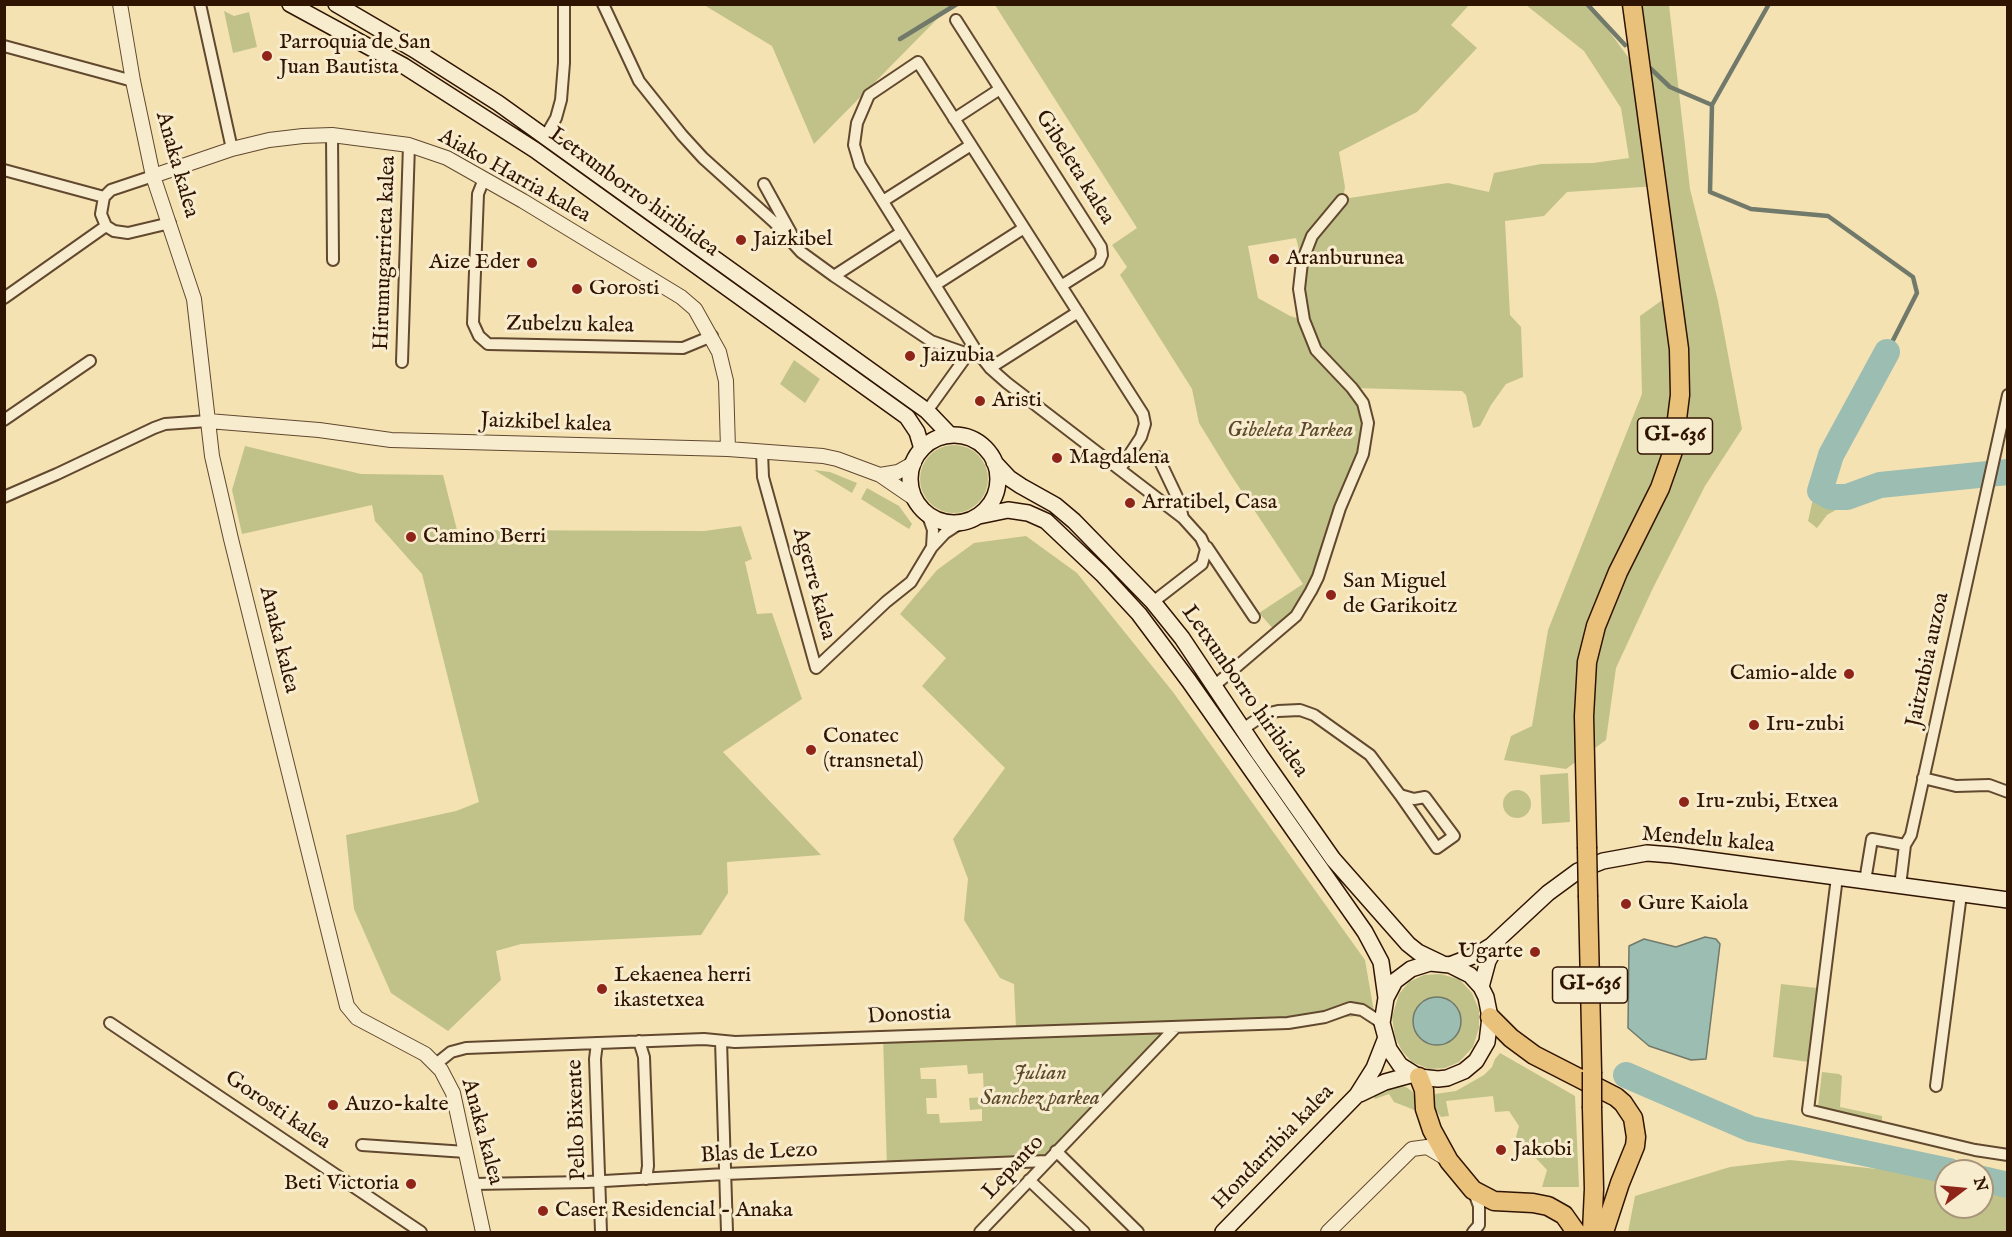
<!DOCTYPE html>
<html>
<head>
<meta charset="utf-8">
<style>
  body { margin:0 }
  #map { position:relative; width:2012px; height:1237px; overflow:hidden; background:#f5e2b3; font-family:"IM FELL English",serif }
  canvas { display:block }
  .frame { position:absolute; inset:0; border:6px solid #301402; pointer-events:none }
  .north { position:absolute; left:1934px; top:1159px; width:60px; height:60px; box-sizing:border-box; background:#f8ecce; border:2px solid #a8967c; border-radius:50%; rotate:74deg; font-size:16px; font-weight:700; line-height:24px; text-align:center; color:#301402 }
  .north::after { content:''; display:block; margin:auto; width:21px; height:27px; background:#8f2418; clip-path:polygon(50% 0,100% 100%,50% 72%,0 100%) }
</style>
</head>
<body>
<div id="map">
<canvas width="2012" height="1237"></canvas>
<div class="frame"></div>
<div class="north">N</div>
</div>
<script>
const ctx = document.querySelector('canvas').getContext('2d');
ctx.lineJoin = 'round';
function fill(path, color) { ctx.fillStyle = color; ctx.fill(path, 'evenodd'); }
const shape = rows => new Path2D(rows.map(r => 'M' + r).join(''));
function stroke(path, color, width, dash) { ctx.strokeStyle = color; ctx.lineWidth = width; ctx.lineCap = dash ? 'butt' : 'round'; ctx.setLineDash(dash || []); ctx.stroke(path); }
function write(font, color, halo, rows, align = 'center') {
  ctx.font = font + ' "IM FELL English",serif'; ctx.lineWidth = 6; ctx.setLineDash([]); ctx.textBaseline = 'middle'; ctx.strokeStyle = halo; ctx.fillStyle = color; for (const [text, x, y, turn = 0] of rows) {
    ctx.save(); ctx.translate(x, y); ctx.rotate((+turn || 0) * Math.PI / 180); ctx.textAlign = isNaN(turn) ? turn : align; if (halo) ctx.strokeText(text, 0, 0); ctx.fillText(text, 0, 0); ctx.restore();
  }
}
const green = shape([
  [704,5,951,5,814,144,772,46],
  [995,5,1469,5,1451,25,1477,48,1417,112,1339,152,1345,187,1343,199,1448,183,1489,192,1494,173,1541,164,1593,163,1629,158,1621,108,1584,51,1526,5,1587,5,1606,27,1642,76,1632,5,1669,5,1690,189,1718,301,1742,429,1705,486,1653,588,1616,668,1606,740,1566,769,1504,760,1511,736,1532,726,1548,630,1642,394,1640,316,1672,293,1657,186,1567,192,1544,216,1505,221,1510,315,1521,327,1523,377,1506,384,1491,405,1480,426,1473,428,1466,395,1462,391,1353,388,1363,403,1363,454,1311,591,1277,633,1259,613,1303,584,1231,475,1199,423,1192,389,1120,275,1127,267,1112,245,1137,228],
  [1296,238,1302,262,1303,320,1290,316,1258,298,1248,246],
  [224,11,234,16,249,12,257,47,233,53],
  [794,360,820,379,805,403,780,384],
  [1840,429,1846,435,1834,469,1831,485,1846,489,1888,477,1952,476,2007,467,2007,479,1902,484,1862,495,1827,515,1817,528,1808,521,1819,472],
  '920 479a34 34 0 1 1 68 0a34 34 0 1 1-68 0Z',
  [245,446,361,474,443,475,457,530,704,531,741,526,752,559,745,562,757,614,772,613,802,699,723,752,821,855,727,862,728,893,701,935,521,944,496,951,501,980,448,1031,391,993,354,909,346,835,456,811,479,802,422,574,375,521,372,505,242,534,232,490],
  [814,470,830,472,857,483,852,493],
  [867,488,899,506,912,524,909,529,861,499],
  [1026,536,1077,573,1173,692,1365,960,1374,1012,1350,1017,1016,1028,1014,984,1000,978,964,920,968,879,953,839,1005,768,922,686,946,658,900,614,937,570,974,543],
  [1568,773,1570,822,1542,824,1540,775],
  '1503 804a14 14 0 1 1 28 0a14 14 0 1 1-28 0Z',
  [1440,974,1459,979,1472,993,1479,1010,1479,1028,1473,1047,1459,1062,1445,1068,1429,1069,1412,1062,1402,1051,1395,1037,1392,1017,1399,994,1409,982,1424,975],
  [1440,997,1448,1000,1458,1009,1460,1018,1458,1031,1414,1028,1414,1015,1420,1003,1427,999],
  [1781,984,1817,988,1809,1062,1773,1057],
  [1176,1027,1047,1161,887,1168,883,1037],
  [967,1065,968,1074,983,1073,984,1097,969,1098,970,1110,982,1109,982,1121,940,1123,939,1114,927,1114,926,1098,937,1098,936,1079,921,1079,920,1068],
  [1500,1053,1575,1096,1579,1187,1542,1187,1547,1170,1516,1137,1519,1126,1509,1111,1495,1112,1493,1096,1446,1101,1449,1116,1441,1117,1435,1109,1435,1094,1456,1091,1484,1075,1492,1067,1495,1059],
  [1822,1072,1839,1074,1842,1076,1840,1107,1882,1116,1882,1124,1818,1107],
  [1395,1084,1406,1087,1413,1092,1417,1111,1394,1102,1389,1094,1375,1099,1372,1094],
  [1790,1160,1926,1174,1946,1180,1946,1207,1982,1207,1982,1190,2007,1197,2007,1232,1628,1232,1635,1196,1730,1167]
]);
const water = shape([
  [1705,937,1716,939,1720,944,1706,1059,1691,1060,1649,1046,1628,1028,1629,946,1644,939,1676,947,1705,937],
  '1413 1021a24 24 0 1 1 48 0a24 24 0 1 1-48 0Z'
]);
const stream = shape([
  [1587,4,1625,45],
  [900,39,957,4],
  [1650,68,1670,87,1712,105,1710,192,1751,209,1828,216,1913,277,1917,293,1887,352],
  [1712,105,1769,4]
]);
const river = shape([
  [1887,352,1831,455,1820,491,1831,497,1847,497,1880,485,2008,472],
  [1626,1075,1751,1129,1949,1171],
  [1982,1179,2008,1185]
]);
const minor = shape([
  [200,4,232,149],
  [603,4,639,81,682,135,703,158,774,222,801,252,834,276],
  [956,20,1101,247,1102,255,1099,262,1061,286],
  [4,46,133,81],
  [954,119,1000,89],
  [332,135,333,260],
  [545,137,556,118,561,100,564,63,564,4],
  [4,170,104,197],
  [153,176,111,190,104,197,101,214,106,226,114,231,128,233,170,223],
  [484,179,478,194,473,323,479,336,488,344,683,348,712,336],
  [764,184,791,233],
  [883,201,971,145],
  [902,232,834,276,931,341,968,354],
  [935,285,1024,228],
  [4,298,106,226],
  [402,362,409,145],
  [990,368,1078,312],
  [927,411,968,354,973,351],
  [4,420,90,361],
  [762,452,763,477,816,668,886,602,911,582,932,547,945,533,962,522],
  [1158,457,1178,499,1183,518],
  [1120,469,1141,437,1145,424,1143,414,918,62,869,95,857,123,854,145,860,165,975,349,990,368,1007,383,1183,518,1201,538,1206,549,1202,564,1153,602],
  [4,497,57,474,154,428,165,424,208,421],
  [927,513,933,530,932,547],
  [1207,547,1254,617],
  [1214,686,1296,616,1311,591,1318,577,1340,508,1363,454,1368,423,1363,403,1352,388,1316,350,1304,320,1299,289,1302,262,1312,236,1342,200],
  [1243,729,1265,714,1278,711,1300,710,1314,715,1370,755,1400,795],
  [1923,778,1956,786,1989,785,2008,792],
  [1400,795,1414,799,1425,797,1454,836,1437,848,1400,795],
  [1837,877,1808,1110,1975,1150,2008,1155],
  [1865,881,1872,839,1905,845],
  [1900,886,1905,845,1911,835,2008,395],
  [110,1023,421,1232],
  [639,1041,644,1057,648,1166,646,1179],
  [721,1041,727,1232],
  [597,1043,595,1059,601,1232],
  [436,1064,451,1052,466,1048,704,1039,735,1042,1288,1023,1325,1017,1350,1008,1362,1010,1382,1023],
  [1936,1086,1961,894],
  [362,1145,466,1152],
  [1056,1151,1138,1232],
  [1029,1180,1084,1232],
  [473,1184,587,1182,725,1174,1047,1161],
  [1473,1190,1479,1206,1479,1225,1473,1232],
  [980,1232,1176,1027]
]);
const tertiary = shape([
  [120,4,133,81,153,176,194,299,212,456,231,539,347,1006,357,1018,425,1054,441,1070,453,1093,483,1232],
  [153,176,232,149,269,140,303,136,332,135,409,145,447,158,523,201,681,297,695,309,719,352,726,381,728,449],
  [208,421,319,430,391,440,728,449,823,456,837,459,880,475,915,499],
  [880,475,898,472,914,463],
  [1328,1232,1412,1149,1427,1147,1447,1159]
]);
const secondary = shape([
  [290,4,404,66,535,150,907,417,917,432,922,449],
  [336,4,413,49,498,103,927,411,950,435],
  '910 479a44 44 0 1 1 88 0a44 44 0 1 1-88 0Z',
  [994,462,1009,478,1021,486,1055,505,1074,521,1153,602,1182,638,1260,755,1333,859,1408,944,1418,952,1441,963],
  [979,516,1008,510,1028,513,1046,521,1102,574,1139,614,1189,681,1365,932,1381,962,1386,998],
  [1430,963,1450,965,1470,975,1481,987,1486,997,1490,1017,1487,1042,1476,1061,1464,1071,1447,1078,1438,1079,1419,1077,1400,1065,1389,1049,1382,1023,1386,998,1395,981,1411,969,1430,963],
  [1450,965,1478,954,1491,946,1548,893,1578,871,1603,861,1647,853,1672,855,2008,900],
  [1481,987,1488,961,1498,943],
  [1360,1094,1385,1082,1414,1074],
  [1223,1232,1357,1095,1374,1068,1385,1040]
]);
const primary = shape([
  [1587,847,1584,716,1587,662,1596,626,1618,572,1660,488,1673,451,1680,395,1679,349,1632,4],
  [1588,897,1592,1072],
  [1490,1017,1511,1038,1534,1055,1616,1097,1623,1103,1633,1118,1636,1137,1635,1146,1620,1183,1604,1232],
  [1419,1077,1424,1090,1425,1109,1432,1130,1449,1161,1473,1190,1494,1201,1533,1203,1548,1206,1564,1215,1576,1232],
  [1592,1232,1594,1189,1592,1108]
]);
const primaryBridge = shape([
  [1587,847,1588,897],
  [1592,1072,1592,1108]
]);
const markers = [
  [267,56,6,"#8f2418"],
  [741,240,6,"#8f2418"],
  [1274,259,6,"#8f2418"],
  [532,263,6,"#8f2418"],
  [577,289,6,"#8f2418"],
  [910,356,6,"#8f2418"],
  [980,401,6,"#8f2418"],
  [1057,458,6,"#8f2418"],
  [1130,503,6,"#8f2418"],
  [411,537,6,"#8f2418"],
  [1331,595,6,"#8f2418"],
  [1849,674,6,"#8f2418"],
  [1754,725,6,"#8f2418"],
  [811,750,6,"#8f2418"],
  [1684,802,6,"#8f2418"],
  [1626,904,6,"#8f2418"],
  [1535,952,6,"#8f2418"],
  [602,989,6,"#8f2418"],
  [333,1105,6,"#8f2418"],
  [1501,1150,6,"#8f2418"],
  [411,1184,6,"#8f2418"],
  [543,1211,6,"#8f2418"]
];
const shields = [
  [1675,436,75],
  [1590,985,75]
];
const shieldNames = [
  ["GI-636",1675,436],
  ["GI-636",1590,985]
];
const poiNames = [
  ["Parroquia de San",279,43],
  ["Juan Bautista",279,68],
  ["Jaizkibel",753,240],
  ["Aranburunea",1286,259],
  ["Aize Eder",520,263,"right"],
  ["Gorosti",589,289],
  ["Jaizubia",922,356],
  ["Aristi",992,401],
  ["Magdalena",1069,458],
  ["Arratibel, Casa",1142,503],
  ["Camino Berri",423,537],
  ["San Miguel",1343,582],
  ["de Garikoitz",1343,607],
  ["Camio-alde",1837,674,"right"],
  ["Iru-zubi",1766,725],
  ["Conatec",823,737],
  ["(transnetal)",823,762],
  ["Iru-zubi, Etxea",1696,802],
  ["Gure Kaiola",1638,904],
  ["Ugarte",1523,952,"right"],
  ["Lekaenea herri",614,976],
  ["ikastetxea",614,1001],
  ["Auzo-kalte",345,1105],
  ["Jakobi",1513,1150],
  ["Beti Victoria",399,1184,"right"],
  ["Caser Residencial - Anaka",555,1211]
];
const streetNames = [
  ["Anaka kalea",176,165,74],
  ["Gibeleta kalea",1074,168,58],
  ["Aiako Harria kalea",514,177,29],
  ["Letxunborro hiribidea",633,193,36],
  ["Hirumugarrieta kalea",386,253,-88],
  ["Zubelzu kalea",570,326,1],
  ["Jaizkibel kalea",546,424,2],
  ["Agerre kalea",813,584,75],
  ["Anaka kalea",278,640,76],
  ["Jaitzubia auzoa",1929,660,-78],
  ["Letxunborro hiribidea",1244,692,55],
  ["Mendelu kalea",1708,841,5],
  ["Donostia",909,1016,-3],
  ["Gorosti kalea",277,1111,34],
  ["Pello Bixente",578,1120,-92],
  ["Anaka kalea",481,1132,75],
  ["Hondarribia kalea",1274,1148,-46],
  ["Blas de Lezo",759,1154,-3],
  ["Lepanto",1014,1168,-47]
];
const parkNames = [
  ["Gibeleta Parkea",1290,431],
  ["Julian",1040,1074],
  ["Sanchez parkea",1040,1099]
];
fill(green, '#c1c289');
fill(water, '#9cbdb1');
stroke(water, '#71796b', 1.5);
stroke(stream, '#71796b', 4.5);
stroke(river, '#9cbdb1', 26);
stroke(minor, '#61482e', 14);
stroke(tertiary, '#61482e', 16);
stroke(secondary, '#301402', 18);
stroke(primary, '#301402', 21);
stroke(minor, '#f8ecce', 10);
stroke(tertiary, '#f8ecce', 14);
stroke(secondary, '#f8ecce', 15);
stroke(primary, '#eac17a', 18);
stroke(primaryBridge, '#301402', 21, []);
stroke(primaryBridge, '#eac17a', 18);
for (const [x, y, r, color] of markers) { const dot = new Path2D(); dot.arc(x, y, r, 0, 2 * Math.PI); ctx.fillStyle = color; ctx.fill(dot); stroke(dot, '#f8ecce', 2); }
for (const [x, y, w] of shields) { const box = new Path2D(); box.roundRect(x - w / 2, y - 18, w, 36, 4.5); ctx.fillStyle = '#f8ecce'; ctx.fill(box); stroke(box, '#301402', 1.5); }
write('bold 21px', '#301402', null, shieldNames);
write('22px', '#301402', '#f8ecce', poiNames, 'left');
write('22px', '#301402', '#f8ecce', streetNames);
write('italic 22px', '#5c482a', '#f8ecce', parkNames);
</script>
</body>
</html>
